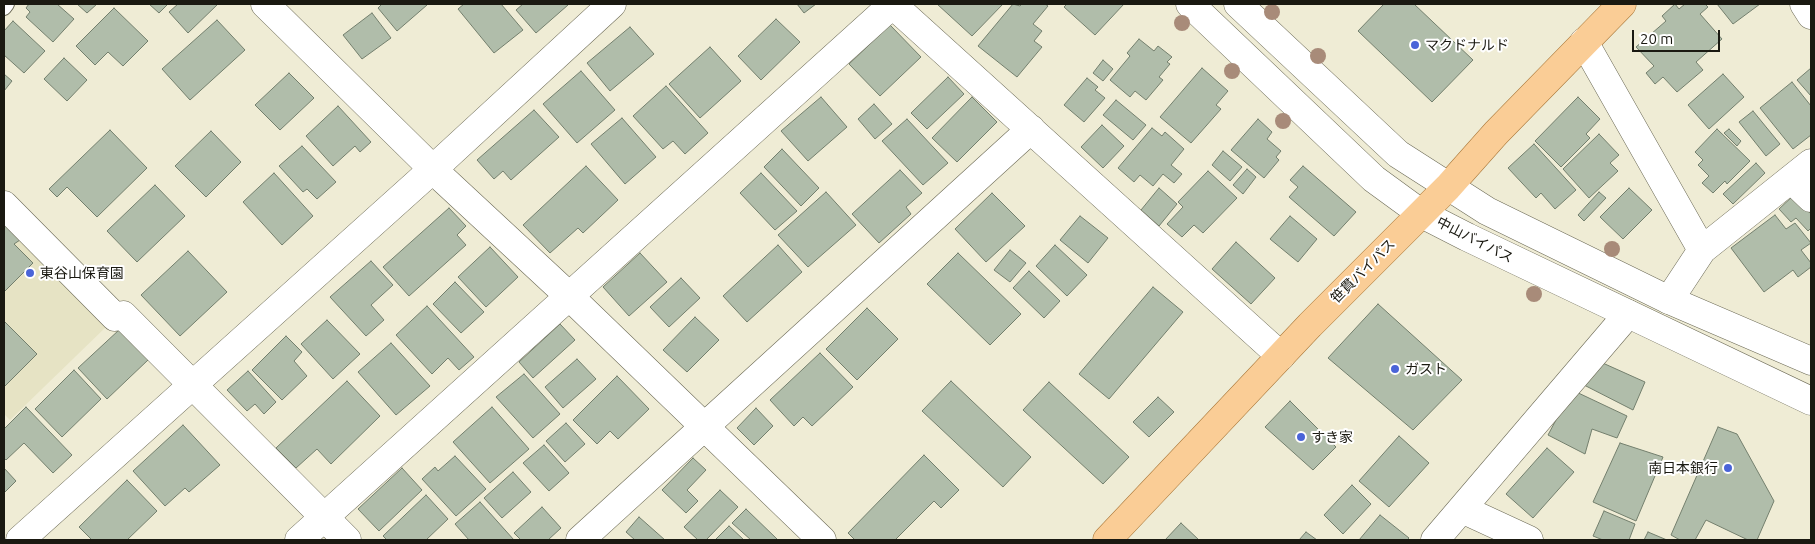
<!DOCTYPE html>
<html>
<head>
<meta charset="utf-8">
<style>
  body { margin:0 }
  #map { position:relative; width:1815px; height:544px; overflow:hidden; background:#efecd5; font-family:Ubuntu,sans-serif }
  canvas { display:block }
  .frame { position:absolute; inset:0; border:5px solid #1a1911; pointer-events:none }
  .scale { position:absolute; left:1632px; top:30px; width:88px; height:22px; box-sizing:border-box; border:2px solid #1a1911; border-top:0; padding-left:6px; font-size:15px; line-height:18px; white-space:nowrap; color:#1a1911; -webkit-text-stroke:4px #fff; paint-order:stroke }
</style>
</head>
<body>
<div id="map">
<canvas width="1815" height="544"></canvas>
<div class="frame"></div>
<div class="scale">20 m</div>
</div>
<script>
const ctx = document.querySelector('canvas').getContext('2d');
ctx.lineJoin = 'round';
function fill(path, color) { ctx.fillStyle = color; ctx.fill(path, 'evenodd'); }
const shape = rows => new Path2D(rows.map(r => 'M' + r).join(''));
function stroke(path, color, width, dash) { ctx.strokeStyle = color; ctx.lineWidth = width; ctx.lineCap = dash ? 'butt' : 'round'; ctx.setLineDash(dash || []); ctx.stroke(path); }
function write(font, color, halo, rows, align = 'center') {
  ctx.font = font + ' Ubuntu,"Noto Sans JP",sans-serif'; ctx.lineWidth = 4; ctx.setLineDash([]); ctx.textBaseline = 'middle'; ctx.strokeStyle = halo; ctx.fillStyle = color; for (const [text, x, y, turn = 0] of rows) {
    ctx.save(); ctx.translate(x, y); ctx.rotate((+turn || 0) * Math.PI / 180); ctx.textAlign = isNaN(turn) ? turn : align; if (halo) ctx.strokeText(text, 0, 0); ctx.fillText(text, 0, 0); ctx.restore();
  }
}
const built = shape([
  [4,220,107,326,10,420,4,414]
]);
const building = shape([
  [29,4,57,4,74,19,53,42,26,17,30,12,26,8,29,4],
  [77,4,97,4,87,13,77,4],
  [149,4,168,4,159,13,149,4],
  [178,4,218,4,188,33,169,12,178,4],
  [382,4,425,4,427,5,397,31,378,8,382,4],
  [464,4,501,4,523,30,494,53,458,9,464,4],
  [523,4,566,4,568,5,536,33,516,10,523,4],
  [797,4,816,4,804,13,797,4],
  [937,4,1003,4,972,36,937,4],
  [1013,4,1020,6,1022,4,1045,4,1048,6,1033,24,1042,31,1034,41,1042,47,1017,77,978,46,1013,4],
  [1067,4,1124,4,1095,35,1064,7,1067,4],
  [1384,4,1414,4,1473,60,1432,102,1358,31,1384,4],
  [1675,4,1679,9,1685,4,1705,4,1708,7,1700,14,1722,39,1696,62,1703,70,1677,92,1663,77,1655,84,1646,73,1654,66,1636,47,1666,21,1662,16,1675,4],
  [1717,4,1760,4,1733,24,1717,4],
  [114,8,148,41,123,66,108,52,95,65,76,46,114,8],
  [372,13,391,38,362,59,343,35,372,13],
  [776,19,800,42,761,80,738,56,776,19],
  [217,20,245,50,190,100,162,69,217,20],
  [13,21,45,51,24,73,4,55,4,31,13,21],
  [890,25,921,57,880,96,849,64,890,25],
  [630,27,654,54,610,91,587,63,630,27],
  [1139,39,1154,51,1158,46,1172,57,1167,62,1170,64,1159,77,1163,80,1146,100,1135,91,1130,97,1110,80,1130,56,1127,53,1139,39],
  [710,47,741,81,700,118,669,84,710,47],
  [64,58,87,80,67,101,44,79,64,58],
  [1103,60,1113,69,1103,81,1093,73,1103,60],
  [1202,68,1228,91,1216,105,1221,109,1191,143,1160,117,1202,68],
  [1811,68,1811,96,1797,80,1811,68],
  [581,71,615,110,577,143,543,104,581,71],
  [289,73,314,98,280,130,255,105,289,73],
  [4,74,12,81,4,91,4,74],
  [1723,74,1744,97,1709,129,1688,105,1723,74],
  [948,77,964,94,927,129,911,113,948,77],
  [1087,78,1098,87,1095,90,1105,98,1084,122,1064,105,1087,78],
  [1792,82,1811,106,1811,135,1793,149,1760,108,1792,82],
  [666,86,708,133,685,154,673,141,663,149,633,116,666,86],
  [821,97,847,127,808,161,781,131,821,97],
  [972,97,997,122,957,162,932,138,972,97],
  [1578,97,1600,119,1586,134,1590,138,1561,167,1535,141,1578,97],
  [1116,100,1146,125,1133,140,1103,115,1116,100],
  [874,104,892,124,875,139,858,119,874,104],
  [338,106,371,142,360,152,355,146,333,166,306,136,338,106],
  [534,110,559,137,511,180,503,171,494,179,477,160,534,110],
  [1753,111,1780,144,1766,156,1739,122,1753,111],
  [622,118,656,157,625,184,591,144,622,118],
  [907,119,948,163,923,185,882,141,907,119],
  [1258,119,1272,132,1267,139,1281,151,1276,157,1279,160,1264,178,1231,150,1258,119],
  [1102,125,1124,146,1103,168,1081,147,1102,125],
  [1152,128,1162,136,1165,132,1184,149,1171,165,1182,174,1174,183,1163,174,1153,186,1140,175,1134,182,1118,168,1152,128],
  [1717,129,1750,161,1727,184,1725,181,1713,193,1702,183,1709,176,1698,165,1703,160,1695,152,1717,129],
  [1729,129,1741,141,1737,146,1724,133,1729,129],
  [110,130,147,168,97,217,67,187,57,197,49,189,110,130],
  [211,131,241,162,206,197,175,166,211,131],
  [1599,134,1619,155,1610,163,1618,171,1589,198,1563,169,1599,134],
  [1534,144,1576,190,1555,209,1541,193,1536,198,1508,168,1534,144],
  [302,146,336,182,317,199,307,189,303,192,279,166,302,146],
  [782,149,819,188,801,206,764,167,782,149],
  [1223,151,1242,167,1230,181,1212,165,1223,151],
  [1756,163,1765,173,1733,204,1723,194,1756,163],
  [586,166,618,200,583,233,578,228,550,253,523,225,586,166],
  [1303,166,1356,212,1334,236,1289,197,1298,187,1290,180,1303,166],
  [1247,169,1256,177,1243,194,1233,185,1247,169],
  [900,170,922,193,906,207,911,214,879,243,852,214,900,170],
  [1208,171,1237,198,1203,233,1194,225,1182,237,1167,224,1183,207,1178,202,1208,171],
  [274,173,313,216,282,245,243,202,274,173],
  [761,173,797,211,775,230,740,193,761,173],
  [155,185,185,216,137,262,107,231,155,185],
  [1159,188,1177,204,1159,226,1141,210,1159,188],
  [1629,188,1652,210,1623,239,1600,217,1629,188],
  [826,192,856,225,808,267,778,235,826,192],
  [1599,192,1606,198,1584,221,1578,215,1599,192],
  [992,193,1025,226,986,262,955,229,992,193],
  [1794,195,1811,214,1811,228,1808,231,1796,218,1791,222,1779,209,1794,195],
  [449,208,466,226,457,235,466,245,409,296,383,267,449,208],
  [1775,215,1786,229,1795,223,1811,243,1801,250,1811,263,1811,267,1798,277,1793,270,1764,292,1731,248,1775,215],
  [1080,216,1108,238,1088,263,1060,240,1080,216],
  [1290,216,1317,239,1298,262,1270,239,1290,216],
  [4,224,20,240,14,244,33,263,4,292,4,224],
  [1236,242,1275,278,1251,304,1212,269,1236,242],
  [778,245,802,272,747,322,723,296,778,245],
  [1055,245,1087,275,1067,296,1036,266,1055,245],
  [490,247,518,277,486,307,458,277,490,247],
  [1010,250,1026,263,1010,282,994,270,1010,250],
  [188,251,227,292,180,336,141,295,188,251],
  [640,253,667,282,629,316,603,287,640,253],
  [958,253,1021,314,990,345,927,284,958,253],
  [371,261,393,285,371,305,384,320,366,336,330,297,371,261],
  [1029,271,1060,301,1044,318,1013,288,1029,271],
  [681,278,700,298,669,327,650,307,681,278],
  [455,282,484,312,461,333,433,304,455,282],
  [1153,287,1183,312,1109,399,1079,374,1153,287],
  [1378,304,1462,380,1413,430,1328,358,1378,304],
  [427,306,474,357,459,370,448,358,432,374,396,335,427,306],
  [867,308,898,339,857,380,826,349,867,308],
  [695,317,719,340,687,372,663,350,695,317],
  [327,320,360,354,333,379,301,344,327,320],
  [4,321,37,354,4,387,4,321],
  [560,324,575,340,533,378,519,362,560,324],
  [119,330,148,360,107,399,78,368,119,330],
  [286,336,302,352,294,361,307,376,282,400,252,370,286,336],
  [391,343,430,386,396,415,358,372,391,343],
  [820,353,853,387,812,426,803,417,794,426,770,400,820,353],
  [577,359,596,379,563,408,545,387,577,359],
  [1596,360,1645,382,1633,410,1584,385,1596,360],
  [74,370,101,399,62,437,35,409,74,370],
  [248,371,276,402,264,414,255,404,247,411,227,390,248,371],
  [524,374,560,414,533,438,496,397,524,374],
  [617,376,649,409,618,439,610,431,597,444,573,420,617,376],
  [347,381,380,416,331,464,317,449,296,468,276,448,347,381],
  [951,381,1031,457,1003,487,922,411,951,381],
  [1049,382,1129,457,1103,484,1023,410,1049,382],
  [1572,390,1627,416,1617,438,1592,429,1585,454,1548,435,1572,390],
  [1158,397,1174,412,1149,437,1133,422,1158,397],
  [1290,401,1336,447,1313,470,1265,427,1290,401],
  [26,407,72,455,53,473,24,443,6,460,4,458,4,429,26,407],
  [492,407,529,449,490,483,453,442,492,407],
  [756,408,773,426,754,445,737,428,756,408],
  [566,423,585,444,565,462,546,441,566,423],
  [183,425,220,465,189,492,185,488,165,506,133,471,183,425],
  [1718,427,1737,434,1774,501,1757,540,1748,540,1706,520,1695,540,1680,540,1671,535,1718,427],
  [1399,436,1429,463,1389,507,1359,481,1399,436],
  [1620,443,1663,457,1636,521,1593,502,1620,443],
  [544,445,569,473,549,491,523,463,544,445],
  [1547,448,1574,472,1533,518,1506,494,1547,448],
  [924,455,959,490,941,508,934,501,895,540,855,540,848,533,924,455],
  [455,456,486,489,456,516,422,479,435,467,438,471,455,456],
  [693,458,706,470,687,490,698,501,686,513,662,490,693,458],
  [4,468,16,481,4,493,4,468],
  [402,468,422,490,379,531,358,509,402,468],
  [513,472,531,492,502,518,484,498,513,472],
  [127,480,157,511,127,540,92,540,79,527,127,480],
  [1352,485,1371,504,1343,534,1324,515,1352,485],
  [720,490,738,507,706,540,698,540,684,527,720,490],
  [426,495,448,519,426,540,387,540,383,536,426,495],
  [480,502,514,540,469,540,455,524,480,502],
  [542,507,561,528,548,540,521,540,514,533,542,507],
  [746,509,777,539,776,540,751,540,732,523,746,509],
  [1604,511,1635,524,1629,540,1603,540,1593,536,1604,511],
  [1380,515,1409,538,1407,540,1359,540,1380,515],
  [639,517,665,540,635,540,626,532,639,517],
  [1181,523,1199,540,1165,540,1181,523],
  [729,526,744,540,715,540,729,526],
  [1306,532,1317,540,1299,540,1306,532],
  [1648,532,1667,540,1644,540,1648,532]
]);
const service = shape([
  [4,8,7,4]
]);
const minor = shape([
  [265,4,443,179,569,296,822,540],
  [892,4,1281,356],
  [1804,4,1811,15],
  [1584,42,1702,250],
  [1791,179,1811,198],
  [4,205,115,317,123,315,347,540],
  [1669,300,1702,250,1811,163],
  [1462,509,1529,540],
  [299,540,893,4],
  [580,540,1031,129],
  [1435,540,1628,314]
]);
const tertiary = shape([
  [1190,4,1374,179,1422,214,1467,237,1811,401],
  [1238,4,1398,154,1487,211,1669,300,1811,361],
  [20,540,433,169,612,4]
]);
const primary = shape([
  [1107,540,1310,325,1448,187,1496,133,1622,4]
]);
const trees = [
  [1272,12],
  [1182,23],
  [1318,56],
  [1232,71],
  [1283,121],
  [1612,249],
  [1534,294]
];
const markers = [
  [1415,45,5,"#4a64d8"],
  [30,273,5,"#4a64d8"],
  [1395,369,5,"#4a64d8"],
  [1301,437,5,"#4a64d8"],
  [1728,468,5,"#4a64d8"]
];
const poiNames = [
  ["マクドナルド",1425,45],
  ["東谷山保育園",40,273],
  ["ガスト",1405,369],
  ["すき家",1311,437],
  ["南日本銀行",1718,468,"right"]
];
const streetNames = [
  ["中山バイパス",1475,240,27],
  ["笹貫バイパス",1363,271,-45]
];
fill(built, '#e6e3c4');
fill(building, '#b0bdaa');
stroke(building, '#737f6d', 1);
stroke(service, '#6b6955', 16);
stroke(minor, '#6b6955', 29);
stroke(tertiary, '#6b6955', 29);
stroke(primary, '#aa783a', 29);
stroke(service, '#fff', 14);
stroke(minor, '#fff', 28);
stroke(tertiary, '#fff', 28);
stroke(primary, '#facd96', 28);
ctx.fillStyle = '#a88b79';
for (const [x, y] of trees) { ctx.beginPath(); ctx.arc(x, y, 8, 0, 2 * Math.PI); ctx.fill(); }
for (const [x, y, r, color] of markers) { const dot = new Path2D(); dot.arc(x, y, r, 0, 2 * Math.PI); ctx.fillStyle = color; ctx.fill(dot); stroke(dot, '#fff', 2); }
write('14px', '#1a1911', '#fff', poiNames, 'left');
write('14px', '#1a1911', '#fff', streetNames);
</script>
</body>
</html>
